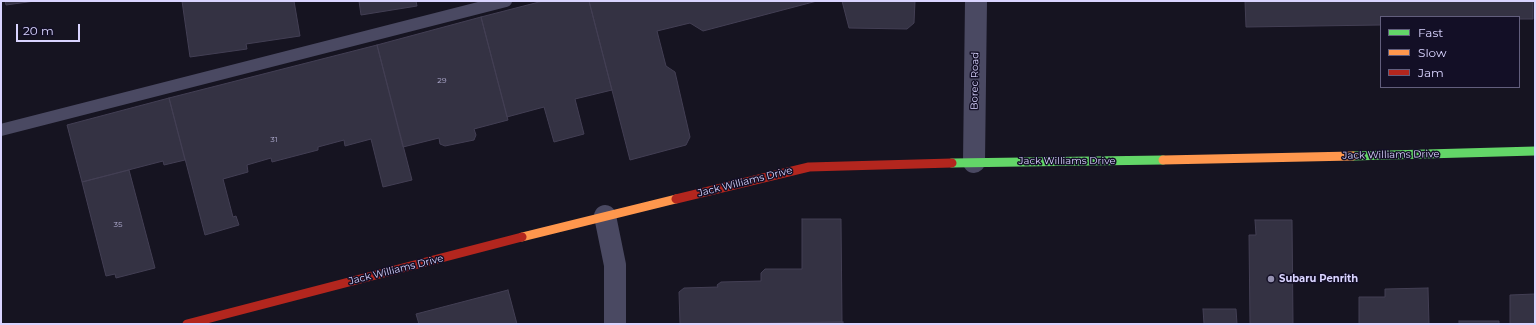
<!DOCTYPE html>
<html>
<head>
<meta charset="utf-8">
<style>
  body { margin:0 }
  #map { position:relative; width:1536px; height:325px; overflow:hidden; background:#161421; font-family:Montserrat,sans-serif }
  canvas { display:block }
  .frame { position:absolute; inset:0; border:2px solid #d9d4ff; pointer-events:none }
  .legend { position:absolute; left:1380px; top:16px; width:140px; height:72px; box-sizing:border-box; background:#130f26; border:1px solid #625e7d; margin:0; padding:5px 7px; list-style:none; font-size:12px; color:#d9d4ff }
  .legend li { display:flex; align-items:center; gap:8px; height:20px }
  .legend b { width:20px; border:1px solid #625e7d }
  .scale { position:absolute; left:16px; top:24px; width:64px; height:18px; box-sizing:border-box; border:2px solid #d9d4ff; border-top:0; padding-left:5px; font-size:12px; line-height:14px; white-space:nowrap; color:#d9d4ff; -webkit-text-stroke:3px #130f26; paint-order:stroke }
</style>
</head>
<body>
<div id="map">
<canvas width="1536" height="325"></canvas>
<div class="frame"></div>
<ul class="legend">
<li><b style="height:5px;background:#63d668"></b>Fast</li>
<li><b style="height:5px;background:#ff974d"></b>Slow</li>
<li><b style="height:5px;background:#b3261e"></b>Jam</li>
</ul>
<div class="scale">20 m</div>
</div>
<script>
const ctx = document.querySelector('canvas').getContext('2d');
ctx.lineJoin = 'round';
function fill(path, color) { ctx.fillStyle = color; ctx.fill(path, 'evenodd'); }
const shape = rows => new Path2D(rows.map(r => 'M' + r).join(''));
function stroke(path, color, width, dash) { ctx.strokeStyle = color; ctx.lineWidth = width; ctx.lineCap = dash ? 'butt' : 'round'; ctx.setLineDash(dash || []); ctx.stroke(path); }
function write(font, color, halo, rows, align = 'center') {
  ctx.font = font + ' Montserrat,sans-serif'; ctx.lineWidth = 3; ctx.setLineDash([]); ctx.textBaseline = 'middle'; ctx.strokeStyle = halo; ctx.fillStyle = color; for (const [text, x, y, turn = 0] of rows) {
    ctx.save(); ctx.translate(x, y); ctx.rotate((+turn || 0) * Math.PI / 180); ctx.textAlign = isNaN(turn) ? turn : align; if (halo) ctx.strokeText(text, 0, 0); ctx.fillText(text, 0, 0); ctx.restore();
  }
}
const building = shape([
  [5,1,35,1,6,5,5,1],
  [182,1,294,1,300,36,246,44,247,49,190,57,182,1],
  [359,1,416,1,417,6,361,15,359,1],
  [543,1,589,1,612,90,575,99,584,134,554,142,544,107,507,117,481,17,543,1],
  [589,1,817,1,703,31,690,23,657,31,666,66,675,72,690,137,686,145,630,160,589,1],
  [842,1,915,1,914,23,907,29,849,28,842,1],
  [1245,1,1533,1,1533,19,1519,19,1519,17,1381,17,1381,25,1246,27,1245,1],
  [481,17,508,120,474,129,476,135,474,140,445,146,440,144,439,138,403,147,377,45,481,17],
  [377,45,412,180,383,187,371,139,345,146,344,140,318,147,318,150,272,162,271,158,247,165,248,172,223,179,233,217,236,216,239,225,205,235,169,98,377,45],
  [169,98,185,160,164,165,163,161,82,182,67,125,169,98],
  [129,170,155,268,116,278,115,274,106,276,82,182,129,170],
  [802,219,841,219,842,322,680,324,679,292,684,288,718,287,717,285,721,282,761,281,761,273,765,269,802,269,802,219],
  [1255,220,1292,220,1293,324,1250,324,1249,235,1256,235,1255,220],
  [1428,288,1429,324,1359,324,1359,297,1385,297,1385,289,1428,288],
  [508,290,517,324,419,324,416,314,508,290],
  [1535,294,1535,324,1510,324,1510,295,1535,294],
  [1203,309,1236,309,1237,324,1204,324,1203,309],
  [1459,321,1499,321,1499,324,1459,324,1459,321],
  [843,322,843,324,738,324,843,322]
]);
const lane = shape([
  [1,130,506,1]
]);
const street = shape([
  [974,162,976,1],
  [605,216,615,265,615,324]
]);
const fast = shape([
  [1353,156,1535,151],
  [952,163,1163,160]
]);
const slow = shape([
  [1163,160,1353,156],
  [522,237,676,199]
]);
const jam = shape([
  [676,199,809,167,952,163],
  [187,324,522,237]
]);
const markers = [
  [1271,279,4,"#9591b1"]
];
const numberNames = [
  ["29",442,81],
  ["31",274,140],
  ["35",118,225]
];
const streetNames = [
  ["Borec Road",975,81,-89],
  ["Jack Williams Drive",1391,155,-1],
  ["Jack Williams Drive",1067,161],
  ["Jack Williams Drive",745,182,-14],
  ["Jack Williams Drive",396,270,-14]
];
const poiNames = [
  ["Subaru Penrith",1279,279]
];
fill(building, '#343243');
stroke(building, '#433f54', 1);
stroke(lane, '#4a4962', 12);
stroke(street, '#4a4962', 22);
stroke(fast, '#63d668', 9);
stroke(slow, '#ff974d', 9);
stroke(jam, '#b3261e', 9);
for (const [x, y, r, color] of markers) { const dot = new Path2D(); dot.arc(x, y, r, 0, 2 * Math.PI); ctx.fillStyle = color; ctx.fill(dot); stroke(dot, '#130f26', 1.5); }
write('8px', '#b0acd0', null, numberNames);
write('10px', '#d9d4ff', '#130f26', streetNames);
write('bold 10px', '#d9d4ff', '#130f26', poiNames, 'left');
</script>
</body>
</html>
